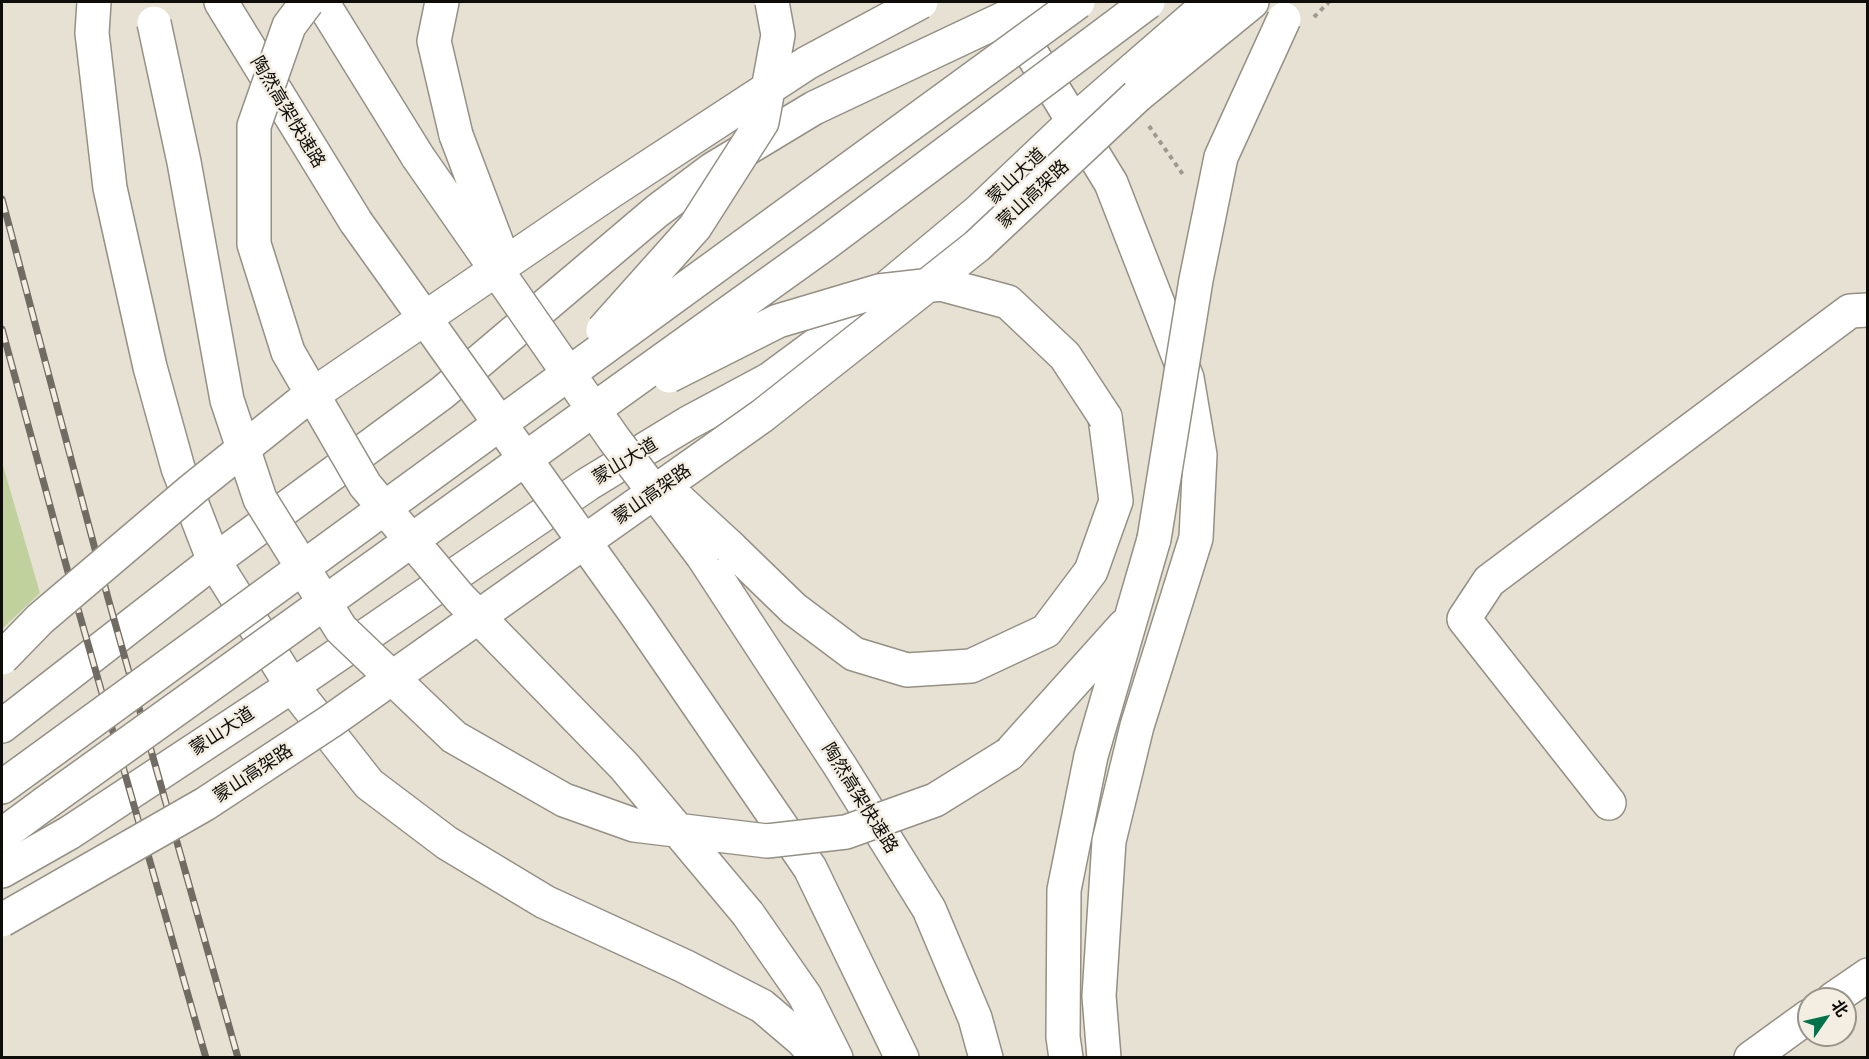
<!DOCTYPE html>
<html>
<head>
<meta charset="utf-8">
<style>
  body { margin:0 }
  #map { position:relative; width:1869px; height:1059px; overflow:hidden; background:#e7e1d4; font-family:Lato,"Noto Sans SC",sans-serif }
  canvas { display:block }
  .frame { position:absolute; inset:0; border:3px solid #0f0d09; pointer-events:none }
  .north { position:absolute; left:1797px; top:987px; width:60px; height:60px; box-sizing:border-box; background:#f4eee2; border:2px solid #98948b; border-radius:50%; rotate:56deg; font-size:16px; font-weight:700; line-height:24px; text-align:center; color:#0f0d09 }
  .north::after { content:''; display:block; margin:auto; width:21px; height:27px; background:#00724c; clip-path:polygon(50% 0,100% 100%,50% 72%,0 100%) }
</style>
</head>
<body>
<div id="map">
<canvas width="1869" height="1059"></canvas>
<div class="frame"></div>
<div class="north">北</div>
</div>
<script>
const ctx = document.querySelector('canvas').getContext('2d');
ctx.lineJoin = 'round';
function fill(path, color) { ctx.fillStyle = color; ctx.fill(path, 'evenodd'); }
const shape = rows => new Path2D(rows.map(r => 'M' + r).join(''));
function stroke(path, color, width, dash) { ctx.strokeStyle = color; ctx.lineWidth = width; ctx.lineCap = dash ? 'butt' : 'round'; ctx.setLineDash(dash || []); ctx.stroke(path); }
function write(font, color, halo, rows, align = 'center') {
  ctx.font = font + ' Lato,"Noto Sans SC",sans-serif'; ctx.lineWidth = 5; ctx.setLineDash([]); ctx.textBaseline = 'middle'; ctx.strokeStyle = halo; ctx.fillStyle = color; for (const [text, x, y, turn = 0] of rows) {
    ctx.save(); ctx.translate(x, y); ctx.rotate((+turn || 0) * Math.PI / 180); ctx.textAlign = isNaN(turn) ? turn : align; if (halo) ctx.strokeText(text, 0, 0); ctx.fillText(text, 0, 0); ctx.restore();
  }
}
const green = shape([
  [2,462,40,593,2,629]
]);
const path = shape([
  [1314,17,1329,2],
  [1149,126,1184,176]
]);
const minor = shape([
  [1609,803,1464,619,1489,581,1850,311,1868,310],
  [1833,999,1868,975],
  [1751,1058,1809,1016]
]);
const major = shape([
  [94,2,92,33,110,188,150,367,178,468,214,561,292,686,369,784,447,843,545,902,684,966,762,1006,802,1040,818,1058],
  [1010,18,1111,183,1187,378,1200,455,1196,538,1137,726,1109,841,1099,996,1104,1058],
  [2,726,214,561,442,393,657,211,713,169,814,108,1009,16,1031,2],
  [2,871,69,833,292,686,588,484,688,423,770,379,835,331,979,211,1075,120,1211,2]
]);
const highway = shape([
  [221,2,356,222],
  [322,2,418,157],
  [442,2,434,41,456,135],
  [1137,96,1252,2],
  [730,547,794,609,854,654,907,670,971,666,1046,631,1091,571,1116,501,1105,417],
  [702,555,840,766,929,909,975,1018,986,1058],
  [638,617,810,868,902,1058],
  [1009,754,1124,626],
  [2,787,24,771],
  [2,835,44,804],
  [748,914,805,996,836,1058],
  [1066,1058,1063,1037,1064,890,1091,756,1154,539]
]);
const rail = shape([
  [2,199,108,598,238,1058],
  [2,329,78,609,206,1058]
]);
const highwayBridge = shape([
  [307,2,289,26,254,126,254,244,288,352,365,485,459,597,624,766,748,914],
  [154,23,184,162,227,400,260,499,341,629,454,737,564,800,634,825,767,841,846,832,935,800,1009,754],
  [456,135,501,254],
  [418,157,614,439,702,555],
  [356,222,638,617],
  [603,330,695,227,762,122,778,35,772,2],
  [669,376,778,321,879,291,941,284,1008,302,1065,356,1105,417],
  [680,501,730,547],
  [1154,539,1196,280,1221,157,1284,19],
  [2,658,40,619,193,489,299,404,610,192,807,63,921,2],
  [24,771,1078,2],
  [44,804,826,243,1148,2],
  [2,920,205,804,331,721,762,416,977,246,1137,96]
]);
const streetNames = [
  ["陶然高架快速路",288,112,59],
  ["蒙山大道",1016,176,-43],
  ["蒙山高架路",1033,194,-43],
  ["蒙山大道",625,461,-31],
  ["蒙山高架路",652,494,-35],
  ["蒙山大道",222,731,-33],
  ["蒙山高架路",253,773,-33],
  ["陶然高架快速路",860,798,58]
];
fill(green, '#c1d19e');
stroke(minor, '#959084', 36);
stroke(major, '#959084', 36);
stroke(highway, '#959084', 36);
stroke(path, '#9d998f', 4, [4.5, 4.5]);
stroke(minor, '#fff', 33);
stroke(major, '#fff', 33);
stroke(highway, '#fff', 33);
stroke(rail, '#706c64', 7);
stroke(rail, '#f4eee2', 4.5, [14]);
stroke(highwayBridge, '#959084', 36, []);
stroke(highwayBridge, '#fff', 33);
write('18px', '#0f0d09', '#f4eee2', streetNames);
</script>
</body>
</html>
